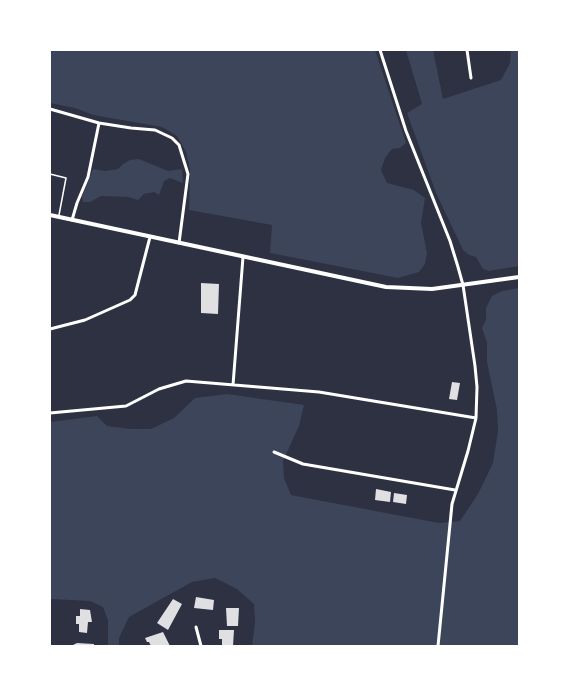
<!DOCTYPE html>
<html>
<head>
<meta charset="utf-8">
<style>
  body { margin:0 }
  #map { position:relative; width:569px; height:696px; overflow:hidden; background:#2d3142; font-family:"Roboto Serif",serif }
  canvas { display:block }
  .frame { position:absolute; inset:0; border:51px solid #fff; pointer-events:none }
</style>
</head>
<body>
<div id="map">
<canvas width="569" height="696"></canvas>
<div class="frame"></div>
</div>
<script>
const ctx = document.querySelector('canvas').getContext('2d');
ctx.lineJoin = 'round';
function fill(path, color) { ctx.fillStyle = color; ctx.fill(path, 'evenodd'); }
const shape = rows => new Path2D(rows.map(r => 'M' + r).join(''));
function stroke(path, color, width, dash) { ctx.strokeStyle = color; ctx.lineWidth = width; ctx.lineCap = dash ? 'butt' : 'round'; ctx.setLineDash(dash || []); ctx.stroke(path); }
const green = shape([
  [50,50,375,50,406,143,400,148,392,149,385,158,381,170,387,183,414,190,425,198,421,223,427,253,425,264,419,272,398,278,270,253,272,225,189,210,190,170,186,152,177,136,162,127,93,115,75,108,50,103],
  [406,50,433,50,443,99,501,80,510,63,511,50,519,50,519,266,489,271,483,269,476,257,469,255,463,250,436,193,407,113,422,104],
  [139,159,168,171,182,169,183,183,170,178,164,181,159,195,154,192,144,194,138,200,128,197,101,196,90,202,83,202,82,197,93,169,105,171,118,169,123,164,130,160],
  [519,288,519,646,252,646,255,623,254,604,237,589,215,578,192,582,129,617,119,638,119,646,108,646,108,620,103,607,90,601,50,599,50,422,97,416,107,426,130,429,151,429,174,418,195,398,227,394,304,405,299,426,283,461,284,478,291,495,439,523,460,521,478,494,493,463,498,431,497,410,487,362,487,343,482,328,486,320,486,308,492,296,502,291]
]);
const building = shape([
  [201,283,219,284,218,314,201,313],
  [452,382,460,383,457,400,449,399],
  [376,489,391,492,390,502,375,500],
  [394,493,407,495,406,504,393,502],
  [196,597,214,600,213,610,194,608],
  [173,599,182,604,168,630,157,623],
  [226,608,239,608,238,626,227,626],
  [80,609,90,610,92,622,88,622,87,633,79,632,79,624,76,624,76,616,80,616],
  [219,630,234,630,233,646,222,646,222,639,219,639],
  [163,632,170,646,151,646,149,642,147,642,145,638],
  [77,643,94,644,94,646,71,646]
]);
const service = shape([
  [50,174,66,178,59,215]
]);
const minor = shape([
  [380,50,406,131,450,241,458,267,463,285,475,366,477,387,476,418,468,451,452,504,438,646],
  [467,50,471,78],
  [50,109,99,123,131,128,155,130,172,138,179,145,188,174,179,243],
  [72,220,77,203,88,177,99,123],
  [50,329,85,320,130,300,135,295,150,237],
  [233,385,243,257],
  [50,413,126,406,159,389,186,381,319,392,476,418],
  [274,452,303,464,455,490],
  [196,627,201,646]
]);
const tertiary = shape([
  [50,215,386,287,432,289,519,277]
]);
fill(green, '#3c4559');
fill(building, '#e0e0e3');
stroke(service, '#fff', 1.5);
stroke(minor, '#fff', 3);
stroke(tertiary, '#fff', 4);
</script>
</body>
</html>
